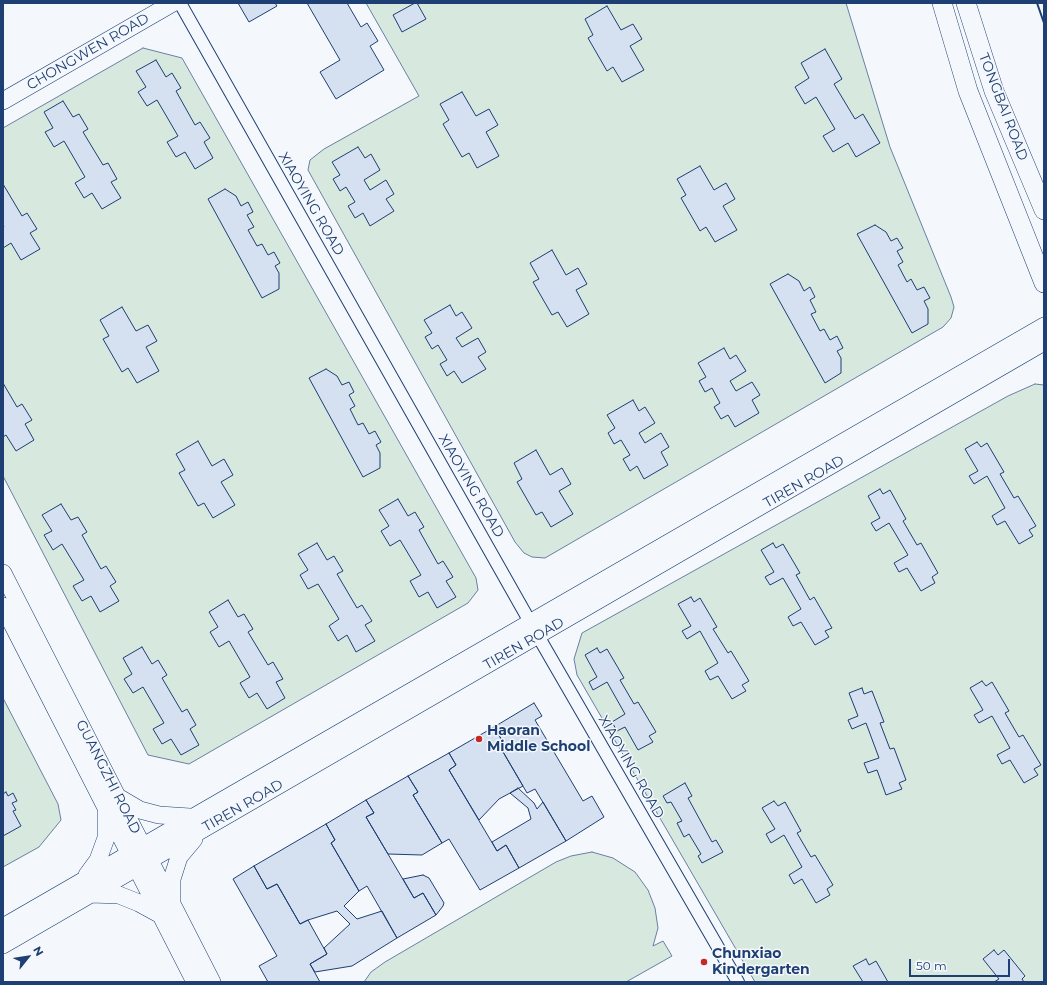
<!DOCTYPE html>
<html>
<head>
<meta charset="utf-8">
<style>
  body { margin:0 }
  #map { position:relative; width:1047px; height:985px; overflow:hidden; background:#f4f7fb; font-family:Montserrat,sans-serif }
  canvas { display:block }
  .frame { position:absolute; inset:0; border:4px solid #1d3f73; pointer-events:none }
  .north { position:absolute; left:8px; top:937px; width:40px; height:40px; -webkit-text-stroke:3px #f4f7fb; paint-order:stroke; rotate:60deg; font-size:11px; font-weight:700; line-height:16px; text-align:center; color:#1d3f73 }
  .north::after { content:''; display:block; margin:auto; width:14px; height:18px; background:#1d3f73; clip-path:polygon(50% 0,100% 100%,50% 72%,0 100%) }
  .scale { position:absolute; left:909px; top:959px; width:101px; height:18px; box-sizing:border-box; border:2px solid #1d3f73; border-top:0; padding-left:5px; font-size:12px; line-height:14px; white-space:nowrap; color:#1d3f73; -webkit-text-stroke:3px #f4f7fb; paint-order:stroke }
</style>
</head>
<body>
<div id="map">
<canvas width="1047" height="985"></canvas>
<div class="frame"></div>
<div class="north">N</div>
<div class="scale">50 m</div>
</div>
<script>
const ctx = document.querySelector('canvas').getContext('2d');
ctx.lineJoin = 'round';
function fill(path, color) { ctx.fillStyle = color; ctx.fill(path, 'evenodd'); }
const shape = rows => new Path2D(rows.map(r => 'M' + r).join(''));
function stroke(path, color, width, dash) { ctx.strokeStyle = color; ctx.lineWidth = width; ctx.lineCap = dash ? 'butt' : 'round'; ctx.setLineDash(dash || []); ctx.stroke(path); }
function write(font, color, halo, rows, align = 'center') {
  ctx.font = font + ' Montserrat,sans-serif'; ctx.lineWidth = 3; ctx.setLineDash([]); ctx.textBaseline = 'middle'; ctx.strokeStyle = halo; ctx.fillStyle = color; for (const [text, x, y, turn = 0] of rows) {
    ctx.save(); ctx.translate(x, y); ctx.rotate((+turn || 0) * Math.PI / 180); ctx.textAlign = isNaN(turn) ? turn : align; if (halo) ctx.strokeText(text, 0, 0); ctx.fillText(text, 0, 0); ctx.restore();
  }
}
const green = shape([
  [366,3,846,3,890,147,951,297,954,307,951,318,943,327,545,558,532,557,524,553,515,542,308,170,310,160,324,149,419,96,366,3],
  [143,48,182,58,476,578,478,590,468,603,189,764,148,755,3,476,3,128,143,48],
  [1035,384,1044,385,1044,982,755,982,577,675,574,659,582,633,1008,396,1035,384],
  [3,698,58,804,61,820,39,847,3,867,3,698],
  [592,852,613,858,635,872,648,890,655,908,658,928,653,946,663,941,672,956,626,982,364,982,371,972,385,962,556,862,571,856,592,852]
]);
const building = shape([
  [238,3,275,3,277,6,249,22,238,3],
  [307,3,347,3,361,27,367,23,378,41,370,46,384,70,336,99,320,72,340,60,307,3],
  [415,3,417,3,426,19,402,32,393,15,415,3],
  [607,6,621,30,633,24,642,39,630,46,644,70,622,82,613,67,607,71,588,38,593,35,585,19,607,6],
  [825,49,842,79,834,84,855,119,863,114,880,143,856,157,848,143,833,152,823,136,835,129,816,97,805,104,795,87,809,78,801,63,825,49],
  [156,60,166,77,172,73,181,88,176,91,195,125,200,122,210,138,204,142,213,158,195,169,185,152,176,157,167,142,178,136,157,100,147,106,138,92,146,87,136,71,156,60],
  [462,92,476,116,489,109,498,125,486,132,499,156,477,168,469,153,462,157,443,124,449,120,440,104,462,92],
  [63,101,73,117,79,114,88,129,83,132,103,165,108,163,117,179,111,182,121,198,102,209,92,193,84,198,75,183,85,177,64,141,54,147,45,132,53,128,44,112,63,101],
  [358,147,365,158,371,154,380,170,364,180,370,190,386,180,394,194,386,199,394,211,370,226,363,213,355,218,348,206,355,202,346,187,340,191,333,179,340,175,332,162,358,147],
  [700,166,714,190,726,183,735,199,723,206,737,230,715,242,706,227,700,231,681,198,686,195,677,179,700,166],
  [3,184,22,216,27,213,37,229,30,233,40,249,21,260,11,243,3,248,3,228,4,227,3,225,3,184],
  [225,189,236,196,241,206,248,202,253,212,247,215,254,227,248,230,257,246,262,244,268,255,274,252,280,263,275,266,279,273,279,289,262,298,208,199,225,189],
  [875,225,886,232,891,241,897,238,903,248,897,251,903,262,898,265,907,282,911,279,917,290,924,287,930,298,924,301,928,309,928,324,912,333,857,234,875,225],
  [552,250,566,275,578,268,587,284,576,290,589,314,567,327,558,312,552,315,533,282,539,279,530,263,552,250],
  [788,274,799,281,804,291,810,287,815,297,810,300,816,312,811,314,820,331,824,329,830,340,837,336,843,348,837,351,841,358,841,373,825,383,770,284,788,274],
  [450,305,456,316,462,312,472,328,456,338,462,347,478,338,486,352,478,357,486,369,462,383,454,371,447,376,440,364,447,360,438,345,432,349,425,337,432,333,424,320,450,305],
  [122,307,136,331,148,325,157,341,146,347,159,371,137,383,128,368,122,372,103,339,109,336,100,320,122,307],
  [724,348,730,359,736,355,746,371,730,381,736,391,752,382,760,395,752,400,759,413,735,427,728,415,721,419,714,407,720,403,712,388,705,392,699,381,706,377,698,363,724,348],
  [326,369,337,376,342,385,349,382,354,392,349,395,355,406,350,409,358,425,363,423,369,434,375,431,381,442,376,445,380,453,380,468,363,477,309,378,326,369],
  [3,383,17,407,22,404,32,420,25,424,34,440,16,451,6,435,3,437,3,383],
  [633,400,639,411,645,407,655,423,639,433,645,443,661,433,669,447,661,452,668,465,644,479,637,466,630,471,623,459,630,455,621,440,614,444,608,433,615,428,607,415,633,400],
  [198,441,212,466,224,459,233,475,221,482,235,505,213,518,204,503,198,506,179,473,185,470,176,454,198,441],
  [977,442,981,447,987,443,1004,472,1000,474,1014,498,1018,496,1036,526,1029,530,1033,536,1019,544,1005,521,997,525,992,516,1005,508,987,476,974,484,969,476,978,471,965,449,977,442],
  [536,450,550,475,562,468,571,484,559,491,573,514,551,527,542,512,536,515,517,482,522,479,514,463,536,450],
  [880,489,883,494,890,490,906,519,903,521,917,545,921,543,938,573,932,577,935,583,921,591,907,568,899,572,894,563,908,555,889,523,876,531,871,523,880,518,868,496,880,489],
  [398,499,408,516,415,512,424,527,419,530,438,564,443,561,453,577,446,581,456,597,437,608,428,592,419,597,410,581,421,575,400,540,390,546,381,531,389,526,379,510,398,499],
  [61,504,71,520,78,517,87,532,82,535,101,569,106,566,116,582,110,586,119,601,100,612,91,596,82,601,73,586,84,580,62,544,53,550,44,535,52,531,42,515,61,504],
  [317,543,327,560,334,556,343,571,337,574,357,608,362,605,372,621,365,625,375,641,356,652,347,635,338,641,329,626,339,619,318,584,308,589,300,575,308,570,298,554,317,543],
  [773,543,776,548,783,544,800,573,796,575,810,600,814,597,832,628,825,631,829,637,815,645,801,622,793,626,788,617,801,609,783,578,770,585,765,577,774,572,761,550,773,543],
  [691,597,694,602,700,598,717,627,713,629,728,653,731,651,749,681,742,685,746,691,732,699,718,676,710,680,705,671,718,663,700,631,687,639,682,631,691,626,678,604,691,597],
  [228,600,238,617,244,614,253,629,248,632,268,665,273,662,283,679,276,682,285,698,267,709,257,693,249,698,240,683,250,677,229,641,219,647,210,632,218,627,209,612,228,600],
  [142,647,152,664,158,660,167,675,162,678,182,712,187,709,196,725,190,729,199,745,181,755,171,739,162,744,153,729,164,723,143,687,133,693,124,679,132,674,123,658,142,647],
  [597,648,600,653,607,649,624,678,620,680,634,704,638,702,656,732,649,736,653,742,638,750,625,727,617,731,612,722,625,714,607,682,593,690,589,682,597,677,585,655,597,648],
  [982,681,986,686,992,682,1009,711,1005,713,1019,737,1023,735,1041,765,1034,769,1038,775,1024,783,1010,760,1002,764,997,755,1010,748,992,716,979,723,974,715,983,710,970,688,982,681],
  [862,688,864,694,872,691,884,722,880,723,890,749,894,748,906,780,899,783,902,789,886,795,877,770,868,773,864,763,879,758,866,723,852,729,848,720,858,716,849,693,862,688],
  [534,703,542,716,535,720,583,801,592,796,604,817,566,841,535,789,527,793,499,745,503,742,494,727,534,703],
  [494,727,503,742,499,745,523,786,499,799,479,820,449,770,456,765,449,753,494,727],
  [449,753,456,765,449,770,497,851,506,845,519,868,480,890,449,839,442,843,413,795,418,792,408,776,449,753],
  [408,776,418,792,413,795,442,843,422,855,388,854,366,817,374,813,366,800,408,776],
  [685,783,692,796,688,798,712,842,716,840,723,852,702,863,698,856,701,854,689,834,684,837,677,823,682,821,671,802,667,803,663,796,685,783],
  [518,788,534,803,537,809,543,802,566,841,519,868,506,845,497,851,492,842,531,819,528,808,510,793,518,788],
  [6,792,8,796,13,793,17,801,12,803,16,810,13,811,21,826,3,836,3,794,6,792],
  [366,800,374,813,366,817,414,898,423,893,436,915,397,938,367,886,359,891,331,843,335,840,326,824,366,800],
  [774,801,778,806,785,802,801,831,797,833,811,857,815,855,833,885,827,889,830,895,816,903,802,879,794,884,789,875,802,867,784,835,771,843,766,834,775,829,762,808,774,801],
  [326,824,335,840,331,843,359,891,344,906,357,919,382,911,397,938,352,966,315,972,310,964,327,954,324,948,350,924,337,911,308,920,300,924,277,884,267,889,254,866,326,824],
  [254,866,267,889,277,884,300,924,308,920,327,954,310,964,320,982,268,982,259,966,277,956,233,879,254,866],
  [423,875,429,878,444,903,443,906,436,915,423,893,414,898,403,879,423,875],
  [994,950,998,955,1004,950,1025,976,1022,979,1024,982,994,982,999,979,983,959,994,950],
  [866,959,869,965,876,961,888,982,863,982,853,966,866,959]
]);
const street = shape([
  [180,3,538,636,738,982]
]);
const secondary = shape([
  [3,101,173,3],
  [3,573,212,982],
  [3,606,195,982],
  [118,797,140,810,159,815,190,817],
  [87,875,98,860,106,838,106,812],
  [91,894,119,895,139,903,161,915],
  [172,900,172,879,179,857,194,839],
  [3,927,1044,326],
  [3,945,1044,342]
]);
const primary = shape([
  [942,3,968,91,1044,283],
  [966,3,994,91,1044,210]
]);
const wall = shape([
  [1037,3,1044,23]
]);
const markers = [
  [479,739,4,"#c62828"],
  [704,962,4,"#c62828"]
];
const streetNames = [
  ["CHONGWEN ROAD",88,52,-30],
  ["TONGBAI ROAD",1003,107,69],
  ["XIAOYING ROAD",311,204,60],
  ["TIREN ROAD",804,482,-30],
  ["XIAOYING ROAD",471,486,60],
  ["TIREN ROAD",524,644,-30],
  ["XIAOYING ROAD",631,767,60],
  ["GUANGZHI ROAD",108,777,63],
  ["TIREN ROAD",243,806,-30]
];
const poiNames = [
  ["Haoran",487,731],
  ["Middle School",487,747],
  ["Chunxiao",712,954],
  ["Kindergarten",712,970]
];
fill(green, '#d7e8df');
stroke(green, '#687fa3', 1);
fill(building, '#d5e0f0');
stroke(building, '#1d3f73', 1);
stroke(street, '#1d3f73', 14);
stroke(secondary, '#1d3f73', 18);
stroke(primary, '#1d3f73', 20);
stroke(street, '#f4f7fb', 12);
stroke(secondary, '#f4f7fb', 17);
stroke(primary, '#f4f7fb', 19);
stroke(wall, '#1d3f73', 2);
for (const [x, y, r, color] of markers) { const dot = new Path2D(); dot.arc(x, y, r, 0, 2 * Math.PI); ctx.fillStyle = color; ctx.fill(dot); stroke(dot, '#f4f7fb', 1.5); }
write('14px', '#1d3f73', '#f4f7fb', streetNames);
write('bold 14px', '#1d3f73', '#f4f7fb', poiNames, 'left');
</script>
</body>
</html>
